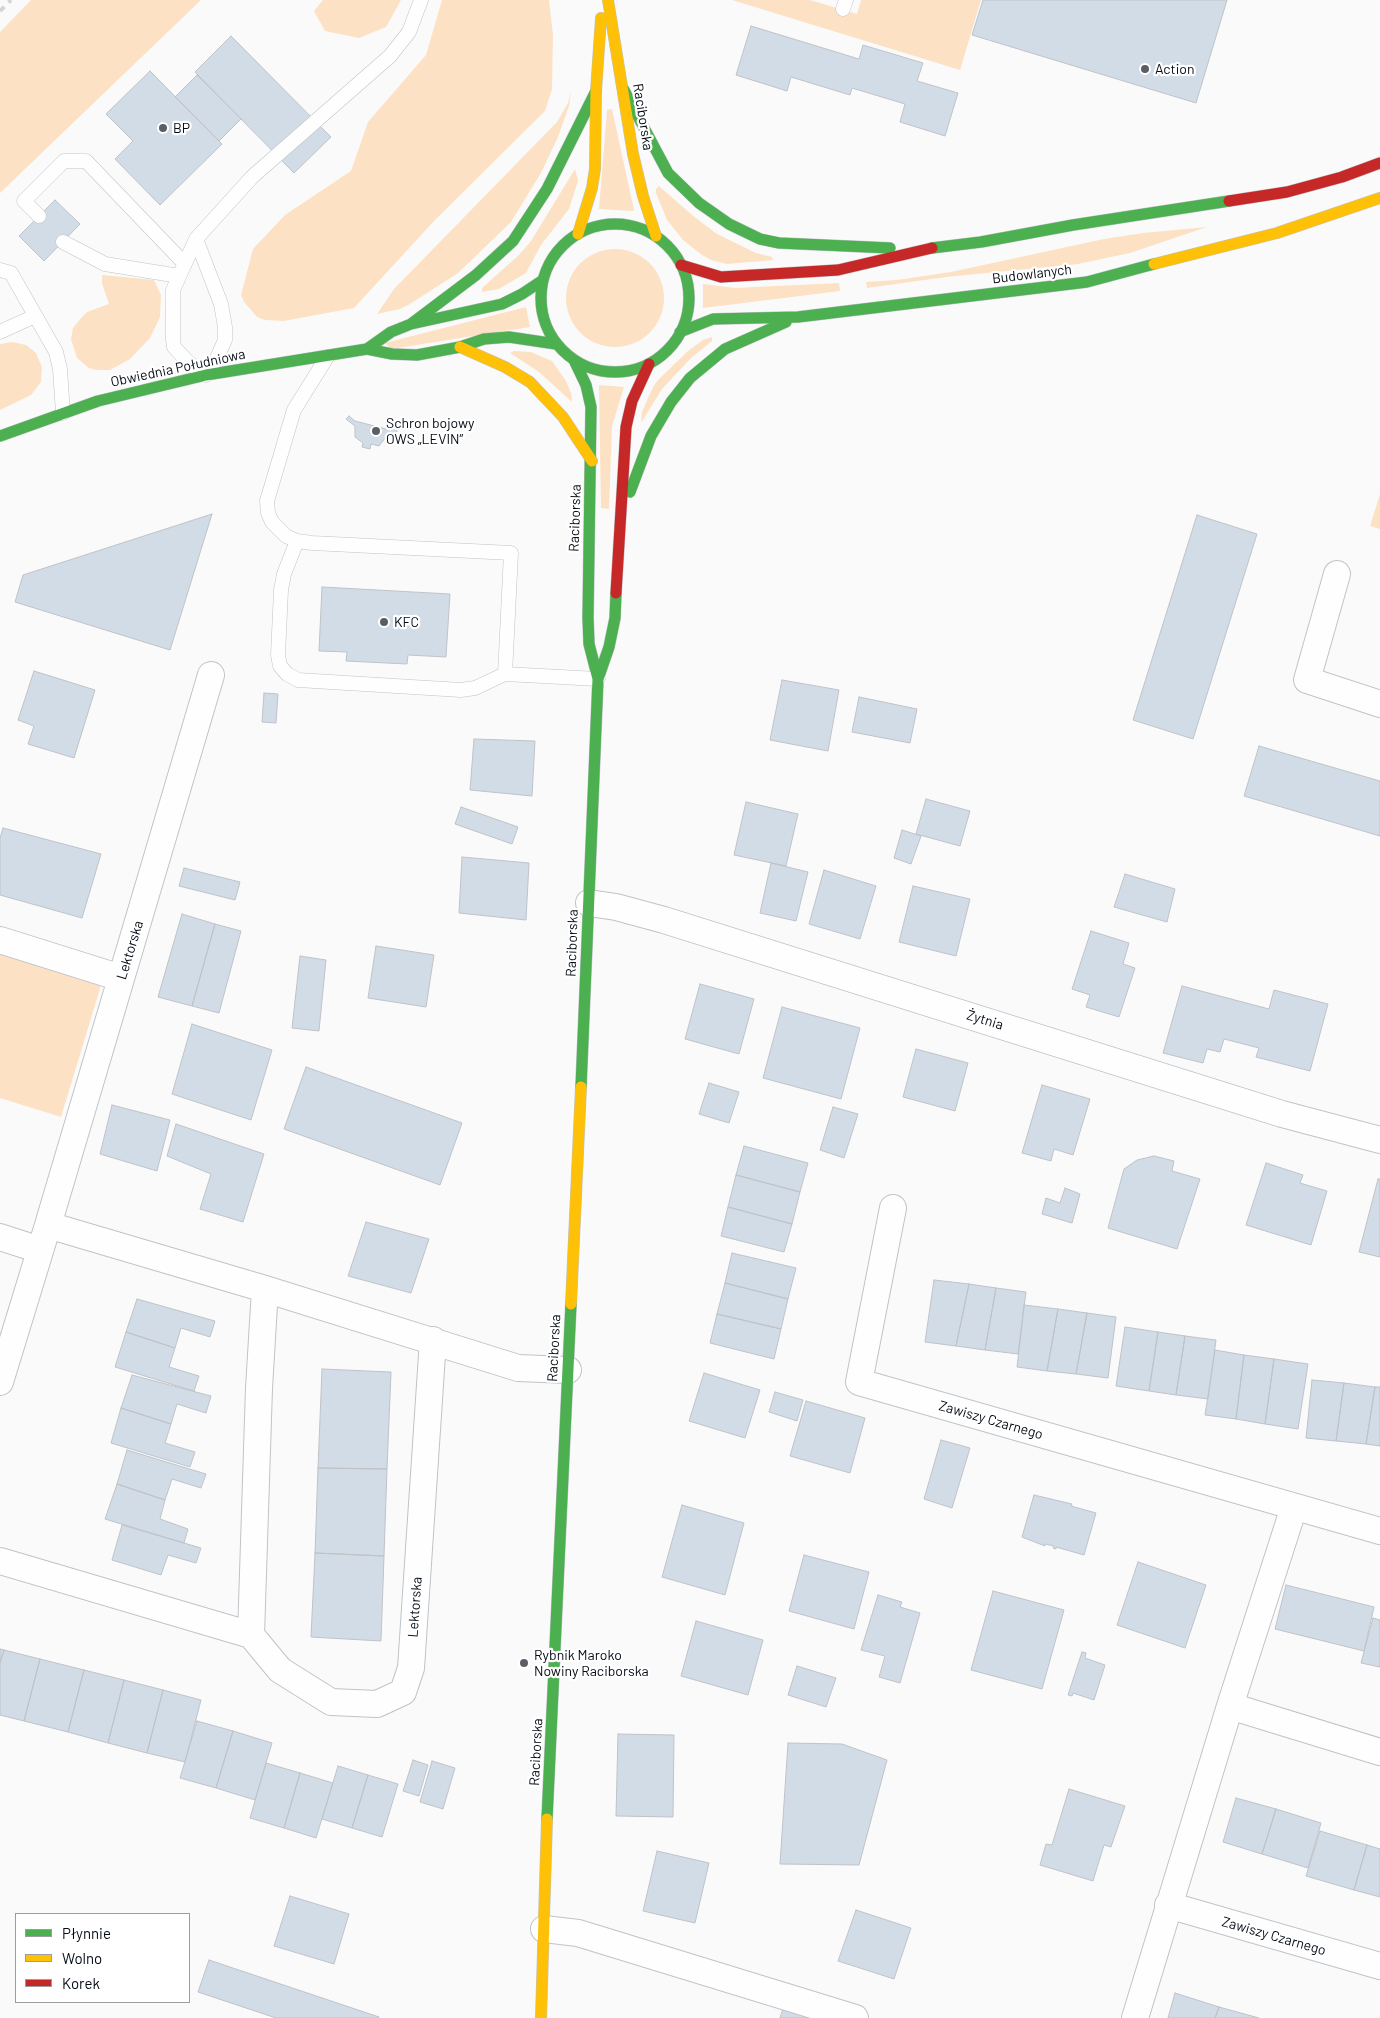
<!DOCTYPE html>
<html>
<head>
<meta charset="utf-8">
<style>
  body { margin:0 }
  #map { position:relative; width:1380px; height:2018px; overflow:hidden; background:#fafafa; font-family:Barlow,sans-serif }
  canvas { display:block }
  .legend { position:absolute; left:15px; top:1913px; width:175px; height:90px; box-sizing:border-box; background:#fff; border:1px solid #9b9ea1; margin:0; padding:6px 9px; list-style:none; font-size:15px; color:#050c15 }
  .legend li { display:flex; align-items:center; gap:10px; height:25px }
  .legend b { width:25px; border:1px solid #9b9ea1 }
</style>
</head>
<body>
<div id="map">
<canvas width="1380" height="2018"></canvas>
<ul class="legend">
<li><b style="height:6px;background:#4caf50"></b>Płynnie</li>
<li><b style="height:6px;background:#ffc107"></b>Wolno</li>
<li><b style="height:6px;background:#c62828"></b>Korek</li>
</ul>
</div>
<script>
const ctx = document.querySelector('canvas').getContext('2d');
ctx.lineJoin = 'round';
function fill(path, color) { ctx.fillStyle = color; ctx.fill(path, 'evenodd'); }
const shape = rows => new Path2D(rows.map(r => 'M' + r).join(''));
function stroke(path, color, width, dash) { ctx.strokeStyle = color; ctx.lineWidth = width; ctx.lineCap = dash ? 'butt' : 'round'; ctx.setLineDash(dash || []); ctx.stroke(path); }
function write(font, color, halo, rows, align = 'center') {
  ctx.font = font + ' Barlow,sans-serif'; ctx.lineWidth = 4.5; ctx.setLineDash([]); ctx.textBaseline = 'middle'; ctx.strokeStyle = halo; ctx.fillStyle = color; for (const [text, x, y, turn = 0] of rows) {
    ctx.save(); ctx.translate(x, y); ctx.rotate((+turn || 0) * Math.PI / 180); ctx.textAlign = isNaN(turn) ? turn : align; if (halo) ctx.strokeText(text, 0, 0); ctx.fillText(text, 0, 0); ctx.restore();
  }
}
const green = shape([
  [31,0,201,0,0,193,0,32],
  [323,0,401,0,386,27,359,38,325,31,314,11],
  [442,0,549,0,553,35,552,89,545,111,434,221,354,308,284,321,265,320,257,317,244,302,241,295,253,249,285,215,351,171,368,122,426,55],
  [732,0,810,0,857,14,861,0,981,0,960,70],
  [571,91,569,106,558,137,541,173,511,222,458,273,410,304,400,309,377,314,394,289,557,122,568,103],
  [612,109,634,210,633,211,599,209,607,110],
  [575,169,578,181,569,209,541,245,526,273,499,289,482,292,482,288,519,255,531,241],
  [659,186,692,215,717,234,756,253,772,257,773,260,727,264,711,260,702,255,683,240,667,220,656,193,656,189],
  [1207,227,1130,253,1078,264,946,277,867,288,866,282,897,280,951,272,1104,239,1143,233],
  '566 298a49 49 0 1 1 98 0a49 49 0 1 1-98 0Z',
  [102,275,154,280,161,295,160,317,150,338,130,359,110,370,96,370,89,368,77,358,71,339,73,328,81,318,87,312,109,304,102,283],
  [839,283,840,291,703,308,703,284,735,288],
  [526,307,530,327,391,349,385,343],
  [712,337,712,341,690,359,662,389,641,423,642,412,653,387,658,380,688,351,703,340],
  [12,342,26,345,36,353,42,367,41,382,31,395,0,410,0,344],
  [514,351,531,352,552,361,566,381,571,393,572,402,539,372,510,353],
  [599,385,624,387,612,426,609,509,601,508],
  [1380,494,1380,529,1370,526],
  [0,951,102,982,61,1117,0,1098]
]);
const building = shape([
  [983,0,1227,0,1196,103,972,35,983,0],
  [751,26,859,59,863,45,923,63,917,81,958,93,945,136,900,122,905,104,852,88,850,95,791,77,787,91,736,75,751,26],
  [231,36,331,137,294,173,195,72,231,36],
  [150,71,222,144,160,205,115,159,133,141,106,114,150,71],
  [197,75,241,119,219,141,175,97,197,75],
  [55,200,80,224,44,261,19,236,55,200],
  [349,416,355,421,386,429,397,428,397,432,389,433,379,446,371,444,370,449,362,447,363,443,355,437,355,426,346,419,349,416],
  [212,514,170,650,15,602,23,575,212,514],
  [1197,515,1257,534,1193,739,1133,720,1197,515],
  [322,587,450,594,446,657,408,655,407,664,346,661,347,652,319,651,322,587],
  [34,671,95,690,74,758,28,744,34,726,18,720,34,671],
  [782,680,839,690,828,751,770,740,782,680],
  [264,693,278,694,276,723,262,722,264,693],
  [859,697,917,709,910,743,852,732,859,697],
  [474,739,535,741,532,796,470,790,474,739],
  [1259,746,1380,781,1380,836,1244,796,1259,746],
  [926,799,970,811,960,846,916,834,926,799],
  [746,802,798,814,786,866,734,855,746,802],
  [461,807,518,827,512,844,455,824,461,807],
  [3,828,101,854,82,918,0,895,0,838,3,828],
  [902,830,921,836,911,864,894,858,902,830],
  [462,857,529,863,526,920,459,913,462,857],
  [771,863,808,872,796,921,760,913,771,863],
  [184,868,240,882,235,900,179,886,184,868],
  [824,870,876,886,860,939,809,924,824,870],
  [1125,874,1175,889,1167,922,1114,907,1125,874],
  [913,886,970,899,956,956,899,942,913,886],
  [182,914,215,924,192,1006,158,997,182,914],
  [215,924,241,931,219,1013,192,1006,215,924],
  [1091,931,1129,943,1123,964,1135,968,1119,1017,1086,1007,1090,995,1072,989,1091,931],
  [376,946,434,955,426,1007,368,998,376,946],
  [300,956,326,960,319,1031,292,1028,300,956],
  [700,984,754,999,739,1054,685,1039,700,984],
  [1182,986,1269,1009,1274,990,1328,1004,1310,1071,1256,1057,1259,1048,1224,1039,1220,1052,1207,1049,1203,1063,1163,1053,1182,986],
  [782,1007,860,1028,841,1099,763,1078,782,1007],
  [192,1024,272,1050,251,1120,172,1094,192,1024],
  [916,1049,968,1063,955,1111,903,1097,916,1049],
  [306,1067,462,1123,440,1185,284,1129,306,1067],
  [709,1083,739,1092,729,1123,699,1114,709,1083],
  [1042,1085,1090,1099,1073,1155,1054,1149,1051,1161,1022,1153,1042,1085],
  [112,1105,170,1120,157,1171,100,1154,112,1105],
  [833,1107,858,1114,844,1158,820,1150,833,1107],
  [176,1124,264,1154,243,1222,200,1209,211,1174,167,1156,176,1124],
  [744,1146,808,1163,800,1192,736,1175,744,1146],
  [1154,1156,1174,1161,1172,1171,1200,1179,1177,1249,1108,1228,1124,1169,1137,1160,1154,1156],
  [1266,1163,1303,1175,1300,1183,1327,1191,1311,1245,1246,1225,1266,1163],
  [736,1175,800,1192,792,1224,728,1207,736,1175],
  [1378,1179,1380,1179,1380,1257,1359,1252,1378,1179],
  [1065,1188,1080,1194,1072,1223,1042,1214,1046,1198,1060,1203,1065,1188],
  [728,1207,792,1224,784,1252,721,1236,728,1207],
  [366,1222,429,1239,411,1293,348,1276,366,1222],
  [732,1253,796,1268,788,1299,725,1283,732,1253],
  [934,1280,969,1284,956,1346,925,1342,934,1280],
  [725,1283,788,1299,781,1329,717,1314,725,1283],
  [969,1284,996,1288,985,1350,956,1346,969,1284],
  [996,1288,1026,1292,1018,1354,985,1350,996,1288],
  [137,1299,215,1321,210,1337,181,1328,175,1348,126,1332,137,1299],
  [1024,1305,1058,1309,1047,1371,1017,1367,1024,1305],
  [1058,1309,1087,1313,1076,1374,1047,1371,1058,1309],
  [1087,1313,1116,1317,1108,1378,1076,1374,1087,1313],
  [717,1314,781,1329,774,1359,710,1343,717,1314],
  [1125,1327,1158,1332,1149,1391,1116,1386,1125,1327],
  [126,1332,175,1348,169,1367,199,1376,194,1391,115,1367,126,1332],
  [1158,1332,1185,1336,1176,1395,1149,1391,1158,1332],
  [1185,1336,1216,1340,1208,1399,1176,1395,1185,1336],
  [1215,1350,1244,1355,1236,1419,1205,1415,1215,1350],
  [1244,1355,1274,1359,1265,1424,1236,1419,1244,1355],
  [1274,1359,1308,1364,1298,1429,1265,1424,1274,1359],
  [322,1369,391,1372,387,1469,318,1468,322,1369],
  [704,1373,760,1390,745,1438,689,1421,704,1373],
  [132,1375,211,1396,206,1413,177,1404,171,1424,121,1408,132,1375],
  [1312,1380,1344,1383,1336,1441,1306,1438,1312,1380],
  [1344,1383,1375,1387,1366,1444,1336,1441,1344,1383],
  [1375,1387,1380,1387,1380,1446,1366,1444,1375,1387],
  [775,1392,803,1400,797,1421,769,1412,775,1392],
  [806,1401,865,1418,850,1473,790,1456,806,1401],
  [121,1408,171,1424,165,1443,195,1452,190,1467,111,1443,121,1408],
  [941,1440,970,1448,952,1508,924,1499,941,1440],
  [127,1450,206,1474,201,1488,172,1479,165,1500,117,1484,127,1450],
  [318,1468,387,1469,384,1556,315,1553,318,1468],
  [117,1484,165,1500,160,1519,188,1529,184,1543,105,1519,117,1484],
  [1034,1495,1072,1504,1071,1506,1096,1513,1084,1555,1056,1547,1056,1549,1053,1548,1054,1546,1045,1544,1045,1546,1022,1537,1034,1495],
  [682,1505,744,1523,725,1595,662,1577,682,1505],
  [122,1525,201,1548,196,1563,168,1555,161,1575,112,1560,122,1525],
  [315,1553,384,1556,381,1641,311,1637,315,1553],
  [804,1555,869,1572,854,1629,789,1611,804,1555],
  [1138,1562,1206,1585,1185,1648,1117,1625,1138,1562],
  [1286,1585,1374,1607,1364,1651,1275,1629,1286,1585],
  [993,1591,1064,1610,1042,1689,971,1670,993,1591],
  [878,1595,902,1602,900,1607,920,1613,900,1683,879,1677,885,1656,861,1650,878,1595],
  [1373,1618,1380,1620,1380,1667,1361,1663,1373,1618],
  [696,1621,763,1640,748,1695,681,1676,696,1621],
  [0,1649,4,1650,0,1663,0,1649],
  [4,1650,40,1659,24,1721,0,1715,0,1663,4,1650],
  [1082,1652,1086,1653,1085,1658,1105,1665,1094,1700,1073,1693,1072,1696,1068,1695,1082,1652],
  [40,1659,84,1670,68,1732,24,1721,40,1659],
  [797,1666,836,1678,826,1707,788,1695,797,1666],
  [84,1670,124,1680,108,1743,68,1732,84,1670],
  [124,1680,163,1690,147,1753,108,1743,124,1680],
  [163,1690,201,1700,185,1762,147,1753,163,1690],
  [197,1721,233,1731,216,1788,180,1778,197,1721],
  [233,1731,272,1743,255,1800,216,1788,233,1731],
  [618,1734,674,1735,673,1817,616,1816,618,1734],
  [788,1743,842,1744,887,1760,859,1865,780,1864,788,1743],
  [413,1760,428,1765,419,1796,403,1791,413,1760],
  [432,1761,455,1768,443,1809,420,1802,432,1761],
  [266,1763,300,1773,284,1828,250,1818,266,1763],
  [338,1766,368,1775,352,1828,322,1819,338,1766],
  [300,1773,333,1783,316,1838,284,1828,300,1773],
  [368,1775,398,1784,382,1837,352,1828,368,1775],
  [1069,1789,1125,1806,1111,1847,1104,1845,1093,1881,1040,1865,1046,1844,1052,1845,1069,1789],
  [1236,1798,1276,1809,1262,1854,1223,1842,1236,1798],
  [1276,1809,1321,1823,1308,1868,1262,1854,1276,1809],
  [1320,1831,1367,1845,1354,1890,1306,1876,1320,1831],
  [1367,1845,1380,1849,1380,1897,1354,1890,1367,1845],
  [657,1851,709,1863,695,1923,643,1911,657,1851],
  [290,1896,349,1914,334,1964,274,1946,290,1896],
  [856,1910,911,1928,894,1979,838,1961,856,1910],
  [209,1960,379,2017,379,2018,276,2018,198,1992,209,1960],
  [1175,1993,1219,2007,1215,2018,1168,2018,1175,1993],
  [785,2002,839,2018,780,2018,785,2002],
  [1219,2007,1259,2018,1215,2018,1219,2007]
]);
const lane = shape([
  [843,9,846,0],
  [39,216,24,201,64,161,86,161,185,264],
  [196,239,221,304,225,327,225,340,217,358,206,375,188,362,174,347,173,339,173,290,196,239,252,177,390,56,409,32,421,0],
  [63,242,105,264,179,276],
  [0,270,11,273,56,352,60,369,63,413],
  [0,332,35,316],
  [327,357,294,410,267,501,268,513,272,522,286,536,297,541,312,543,511,553,505,674],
  [297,541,284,574,281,590,278,655,280,666,287,674,298,680,461,690,475,688,505,674,598,679]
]);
const street = shape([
  [1337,574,1307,680,1380,704],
  [589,903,616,907,664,920,1282,1114,1380,1140],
  [0,940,121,978],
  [893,1208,859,1382,1380,1531],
  [48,1225,211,675],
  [0,1237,40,1250],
  [265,1289,259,1388,251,1635,280,1670,331,1702,377,1704,403,1692,411,1668,433,1340],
  [0,1382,48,1225,265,1289,518,1368,568,1370],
  [0,1561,251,1635],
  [1230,1706,1380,1752],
  [1168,1905,1380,1966],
  [544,1929,578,1933,855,2018],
  [1135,2018,1230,1706,1294,1507]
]);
const fast = shape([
  [624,90,668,173,699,203,729,224,760,239,779,243,890,248],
  '541 298a74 74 0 1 1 148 0a74 74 0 1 1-148 0Z',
  [932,248,981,242,1073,225,1229,201],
  [411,324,476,275,513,241,547,189,596,91],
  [680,332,713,319,798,317,1087,282,1154,264],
  [367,349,391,332,411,324,502,304,522,294,543,280],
  [574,360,586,385,591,407,588,618,589,644,598,679],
  [0,436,98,401,206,375,367,349,392,354,417,355,460,347,484,339,509,337,556,344],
  [630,492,651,436,671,402,690,378,725,349,786,322],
  [581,1087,598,679,609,647,615,618,616,593],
  [547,1819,571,1304]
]);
const slow = shape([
  [608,0,633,154,643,196,656,236],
  [578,234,592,188,595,169,596,91,601,18],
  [1154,264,1277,233,1380,198],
  [460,347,505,367,530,382,563,417,592,461],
  [571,1304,581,1087],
  [541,2018,547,1819]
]);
const jam = shape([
  [1229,201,1287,192,1342,177,1380,163],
  [681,265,721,277,838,270,932,248],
  [616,593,626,427,632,401,649,364]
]);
const rail = shape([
  [0,11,11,0]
]);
const markers = [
  [1145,69,5,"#5b5f65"],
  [163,128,5,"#5b5f65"],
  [376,431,5,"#5b5f65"],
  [384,622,5,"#5b5f65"],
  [524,1663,5,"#5b5f65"]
];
const poiNames = [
  ["Action",1155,69],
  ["BP",173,128],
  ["Schron bojowy",386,423],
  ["OWS „LEVIN”",386,439],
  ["KFC",394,622],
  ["Rybnik Maroko",534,1655],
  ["Nowiny Raciborska",534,1671]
];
const streetNames = [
  ["Raciborska",643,117,81],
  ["Budowlanych",1032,274,-7],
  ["Obwiednia Południowa",178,368,-12],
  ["Raciborska",575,518,-88],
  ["Raciborska",572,943,-88],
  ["Lektorska",130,950,-73],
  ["Żytnia",985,1020,17],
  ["Raciborska",554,1348,-87],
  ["Zawiszy Czarnego",991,1420,16],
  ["Lektorska",415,1607,-86],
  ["Raciborska",536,1752,-87],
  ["Zawiszy Czarnego",1274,1936,16]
];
fill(green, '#fde1c4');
fill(building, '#d1dce7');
stroke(building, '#bfc3c8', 1);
stroke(lane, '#bfc4c8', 15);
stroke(street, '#bfc4c8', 28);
stroke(fast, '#bfc4c8', 12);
stroke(slow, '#bfc4c8', 12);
stroke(jam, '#bfc4c8', 12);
stroke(lane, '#fefefe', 14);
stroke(street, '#fefefe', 26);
stroke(fast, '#4caf50', 11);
stroke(slow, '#ffc107', 11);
stroke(jam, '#c62828', 11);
stroke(rail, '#d5d5d6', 4, [6, 6]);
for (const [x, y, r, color] of markers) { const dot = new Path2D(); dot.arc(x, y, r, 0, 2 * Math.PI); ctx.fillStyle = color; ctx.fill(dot); stroke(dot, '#fff', 2); }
write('14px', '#050c15', '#fff', poiNames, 'left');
write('14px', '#050c15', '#fff', streetNames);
</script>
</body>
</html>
